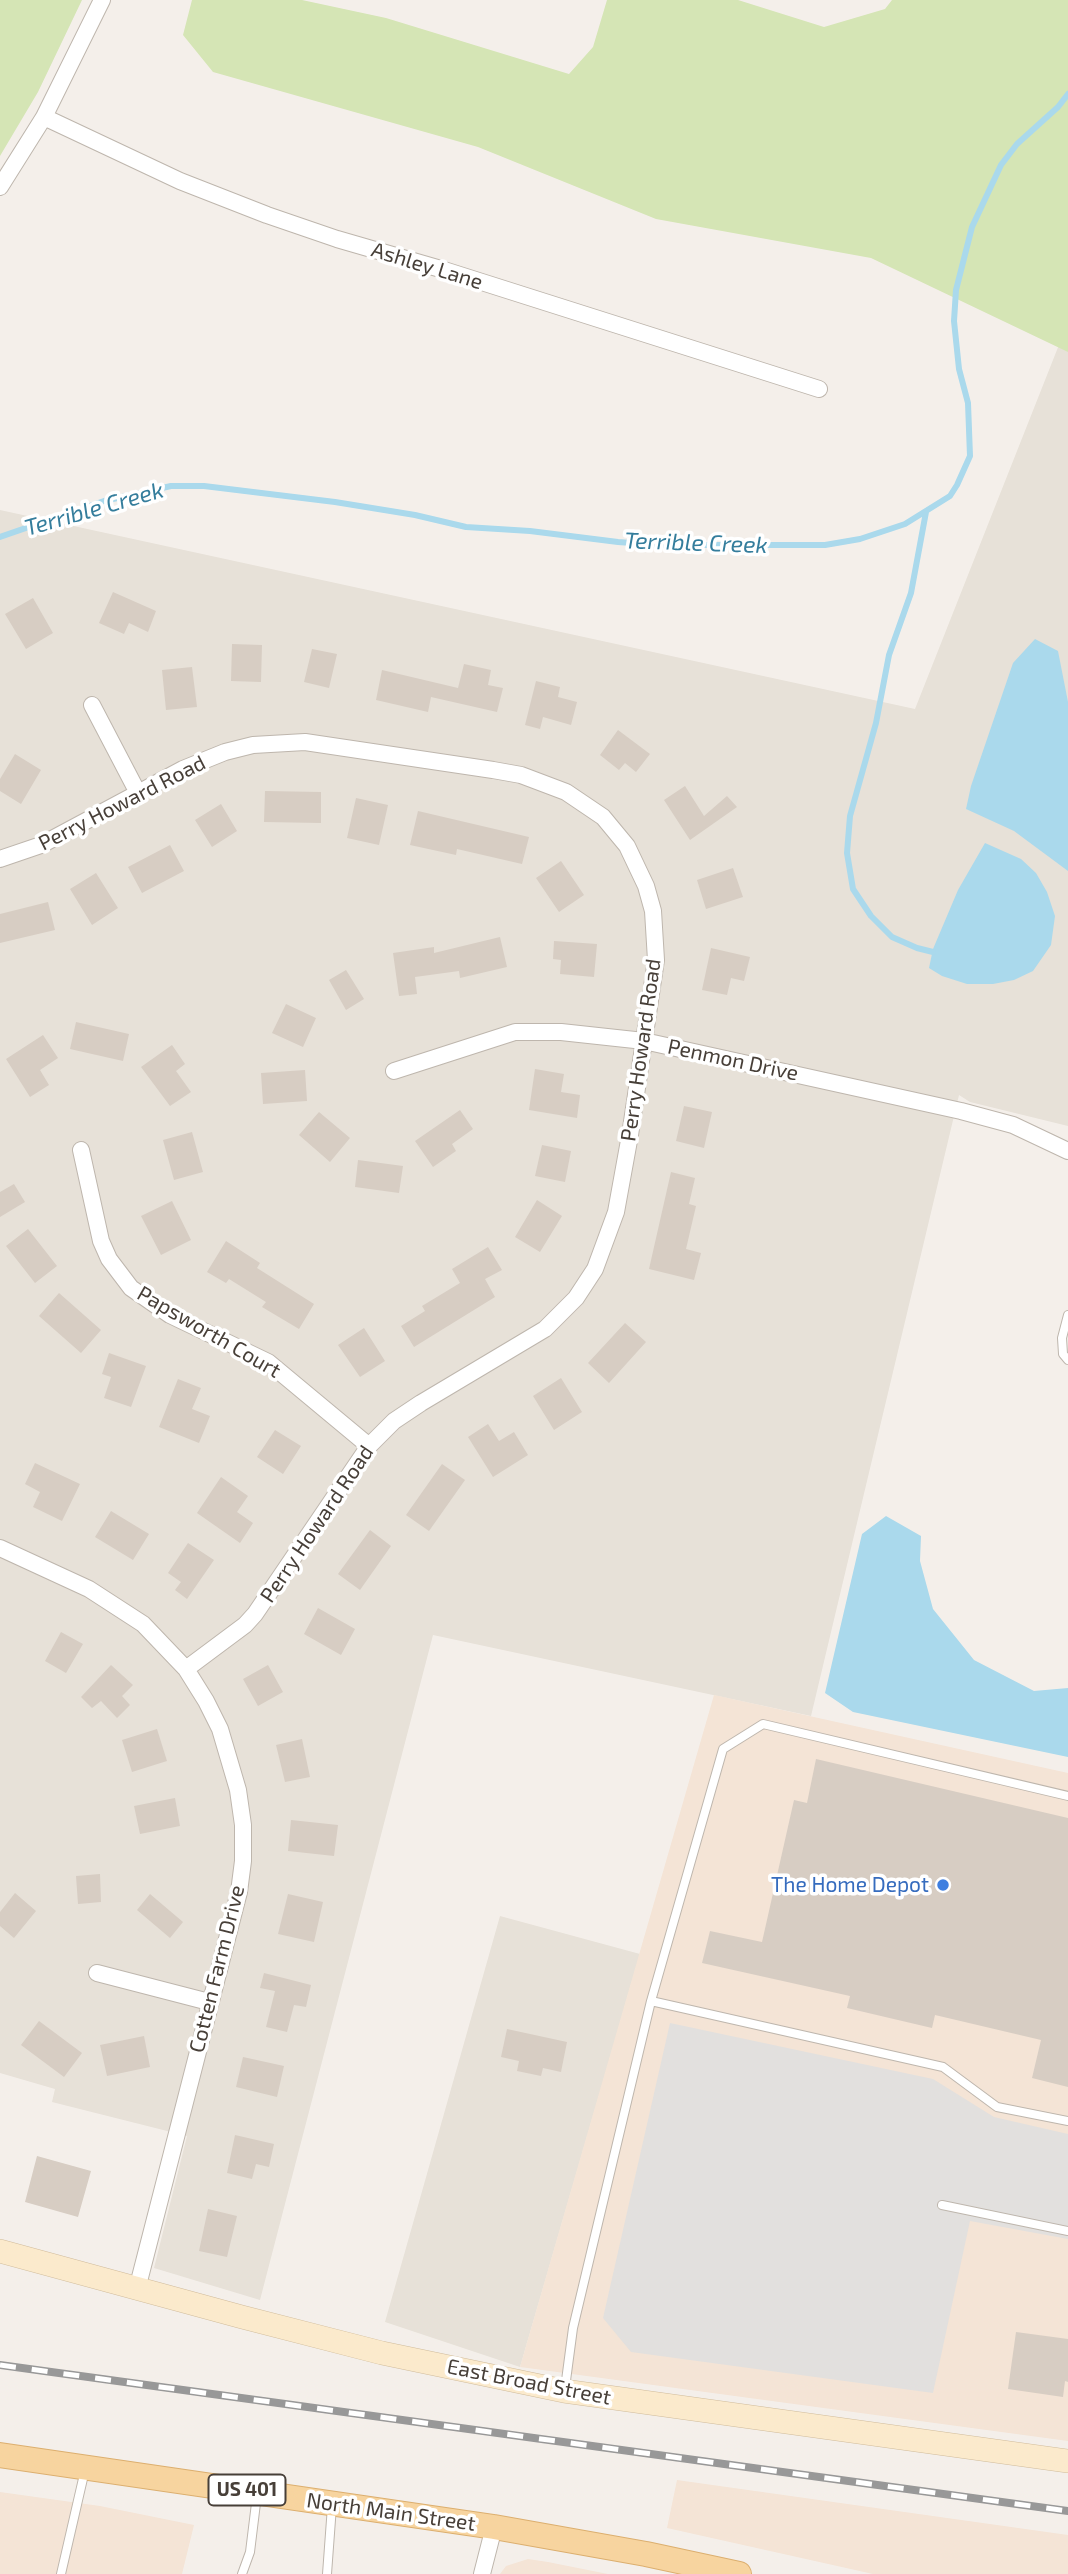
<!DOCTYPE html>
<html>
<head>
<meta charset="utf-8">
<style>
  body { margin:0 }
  canvas { display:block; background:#f4efea }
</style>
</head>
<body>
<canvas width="1068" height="2574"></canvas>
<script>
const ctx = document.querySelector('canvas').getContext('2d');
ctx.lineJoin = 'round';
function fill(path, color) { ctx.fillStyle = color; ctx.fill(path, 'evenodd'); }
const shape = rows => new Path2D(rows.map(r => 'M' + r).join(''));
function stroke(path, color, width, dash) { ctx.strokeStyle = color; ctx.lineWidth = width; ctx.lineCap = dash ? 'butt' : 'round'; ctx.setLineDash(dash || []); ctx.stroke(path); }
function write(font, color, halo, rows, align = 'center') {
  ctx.font = font + ' "Exo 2",sans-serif'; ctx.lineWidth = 7; ctx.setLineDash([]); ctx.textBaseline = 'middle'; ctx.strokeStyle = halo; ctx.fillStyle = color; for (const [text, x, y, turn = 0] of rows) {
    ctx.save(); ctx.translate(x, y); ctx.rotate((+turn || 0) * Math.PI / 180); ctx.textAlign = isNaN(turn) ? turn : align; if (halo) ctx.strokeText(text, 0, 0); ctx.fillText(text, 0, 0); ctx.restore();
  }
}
const residential = shape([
  [1068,322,1068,1126,970,1102,959,1095,811,1716,433,1635,260,2300,154,2268,187,2136,52,2102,55,2089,0,2073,0,510,915,709],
  [500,1916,640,1954,520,2367,385,2322]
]);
const commercial = shape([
  [714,1695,1068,1773,1068,2441,520,2367],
  [677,2480,1068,2535,1068,2574,873,2574,667,2528],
  [0,2492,100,2506,194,2525,182,2574,0,2574],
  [528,2559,548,2562,608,2574,500,2574,506,2566]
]);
const green = shape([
  [0,0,82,0,38,92,0,156],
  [192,0,302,0,386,18,569,74,593,47,607,0,738,0,824,27,885,9,892,0,1068,0,1068,352,871,258,656,219,478,147,213,72,183,35]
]);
const parking = shape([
  [670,2023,933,2079,994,2117,1068,2134,1068,2239,970,2221,933,2393,631,2352,603,2318]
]);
const water = shape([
  [1035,639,1058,651,1068,702,1068,871,1014,831,966,809,971,786,1013,663],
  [985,843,1021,859,1036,873,1047,892,1055,916,1051,945,1033,971,1014,980,993,984,967,984,942,976,929,968,933,949,958,890],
  [886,1516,921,1536,920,1561,933,1609,974,1660,1034,1691,1068,1688,1068,1757,853,1712,825,1693,862,1534]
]);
const stream = shape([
  [926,512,911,593,889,655,876,723,850,816,847,853,853,889,871,916,892,937,917,948,933,952],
  [0,537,104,501,171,486,204,486,335,502,415,515,466,527,530,531,618,542,685,547,700,545,825,545,860,539,905,524,950,496,957,485,970,456,968,403,959,369,954,321,956,290,972,227,1001,165,1017,144,1058,107,1068,94]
]);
const building = shape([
  [113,592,156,611,148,632,129,623,124,634,99,623],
  [33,598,53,633,26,649,5,614],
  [232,644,262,645,261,682,231,681],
  [312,649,337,654,329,688,304,682],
  [464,664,491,670,488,685,503,688,497,712,431,697,428,712,376,700,382,670,458,688],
  [192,667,197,707,166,710,162,670],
  [536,681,560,687,558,697,577,702,571,725,543,717,540,729,525,725],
  [618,730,650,754,636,772,625,763,619,770,600,755],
  [15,754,41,770,21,804,0,791,0,779],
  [685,786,704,816,727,796,737,807,690,840,664,800],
  [265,791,321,792,321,823,264,822],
  [356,798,388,805,379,845,347,838],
  [221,804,237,831,212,847,195,820],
  [418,811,529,837,522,864,457,849,456,855,410,845],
  [170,845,184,871,142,893,128,867],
  [561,861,584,895,559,912,536,878],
  [733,868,743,897,706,909,697,880],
  [96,873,118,908,92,925,70,889],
  [48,902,55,930,0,943,0,914],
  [500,937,507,967,460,978,459,971,415,977,417,994,399,996,393,953,434,947,434,953],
  [554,941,597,944,594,977,560,974,561,960,553,959],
  [711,948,750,957,744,981,731,978,727,995,702,990],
  [346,970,364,999,346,1010,329,980],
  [286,1004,316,1018,303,1047,272,1033],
  [76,1022,129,1034,123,1061,70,1049],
  [43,1035,58,1058,40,1070,49,1085,30,1097,6,1059],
  [172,1045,185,1064,176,1071,191,1092,170,1106,141,1067],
  [535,1069,564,1074,561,1092,580,1095,577,1118,529,1110],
  [305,1070,307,1101,263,1104,261,1073],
  [684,1106,712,1112,704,1148,676,1141],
  [460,1110,473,1129,452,1144,456,1151,433,1167,415,1141],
  [319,1112,350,1138,330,1162,299,1135],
  [192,1132,203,1172,174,1180,163,1140],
  [542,1145,571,1151,565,1182,535,1176],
  [358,1160,403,1166,399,1193,355,1187],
  [671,1172,695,1178,689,1204,696,1206,686,1249,701,1253,694,1280,649,1269],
  [14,1184,25,1202,0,1217,0,1192],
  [537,1200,562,1216,540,1252,515,1237],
  [172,1201,191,1240,161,1255,141,1216],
  [28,1229,57,1266,35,1283,6,1246],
  [226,1241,260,1263,257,1268,314,1304,299,1329,262,1307,266,1302,229,1279,226,1283,207,1272],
  [488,1247,502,1270,485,1279,495,1297,414,1347,401,1326,425,1311,422,1306,460,1283,452,1269],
  [59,1293,101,1330,81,1353,39,1316],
  [625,1323,646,1342,609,1383,588,1363],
  [364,1328,385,1361,360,1377,338,1345],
  [109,1353,146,1366,131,1407,104,1398,111,1377,102,1374],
  [561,1378,582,1412,554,1430,533,1396],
  [178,1379,201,1388,192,1409,210,1416,199,1443,159,1427],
  [488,1424,499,1441,514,1432,528,1455,493,1477,468,1437],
  [275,1430,301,1446,283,1474,257,1457],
  [35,1463,80,1484,62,1521,33,1507,40,1492,25,1484],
  [442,1464,465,1480,429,1531,406,1515],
  [221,1477,248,1496,237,1512,253,1523,240,1543,197,1513],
  [111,1511,149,1534,133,1560,95,1537],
  [370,1530,391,1546,360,1590,338,1574],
  [188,1543,214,1560,187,1599,175,1590,181,1582,168,1573],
  [318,1608,355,1629,341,1655,304,1634],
  [61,1632,83,1644,66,1673,45,1661],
  [111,1665,133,1685,122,1696,130,1705,117,1718,101,1701,92,1708,81,1697],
  [268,1665,283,1692,258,1706,243,1679],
  [157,1729,167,1761,132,1772,122,1740],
  [302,1739,310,1777,285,1782,276,1745],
  [816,1759,1068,1818,1068,2087,1032,2078,1041,2040,935,2015,932,2028,847,2008,850,1996,702,1963,710,1931,762,1942,794,1800,807,1803],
  [175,1798,180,1826,140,1834,134,1806],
  [291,1820,338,1825,334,1856,288,1851],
  [100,1874,101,1902,78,1904,76,1876],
  [15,1893,36,1911,14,1938,0,1926,0,1912],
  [150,1894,183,1922,170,1938,137,1910],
  [288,1894,323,1902,314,1942,278,1934],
  [264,1973,311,1985,306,2007,294,2005,287,2032,266,2027,275,1991,260,1988],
  [39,2021,82,2053,64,2077,21,2045],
  [507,2029,567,2042,561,2072,543,2068,541,2076,517,2071,519,2061,501,2057],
  [144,2036,150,2067,107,2076,100,2045],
  [243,2057,284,2066,277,2097,236,2087],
  [235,2135,274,2144,269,2167,256,2164,252,2179,227,2173],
  [37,2156,91,2171,78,2217,25,2202],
  [208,2209,237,2216,227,2257,199,2251],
  [1016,2332,1068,2339,1068,2382,1065,2381,1063,2397,1008,2389]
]);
const service = shape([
  [1068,1315,1062,1338,1063,1354,1068,1360],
  [651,2001,943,2067,997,2107,1068,2121],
  [942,2205,1068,2231],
  [565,2388,573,2328,651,2001,723,1749,763,1724,1068,1796],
  [61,2574,85,2470],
  [242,2574,250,2552,257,2495],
  [327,2574,332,2506]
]);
const minor = shape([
  [44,117,180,181,267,215,337,239,444,270,819,389],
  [0,187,44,117,102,0],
  [92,705,138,793],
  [0,859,41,845,183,769,225,752,253,745,305,742,493,770,521,775,566,792,603,817,627,846,646,886,653,911,656,960,630,1135,616,1212,595,1269,576,1298,545,1329,421,1403,394,1421,369,1446,255,1614,245,1625,186,1669],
  [394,1071,515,1032,561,1032,644,1041,961,1111,1013,1125,1068,1151],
  [81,1150,101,1241,109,1259,131,1288,170,1315,268,1362,369,1446],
  [0,1548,89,1589,143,1624,186,1669,206,1701,220,1729,238,1790,243,1825,243,1861,239,1892,137,2289],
  [97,1973,209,2002],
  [482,2574,494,2527]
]);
const secondary = shape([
  [0,2251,242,2317,382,2353,564,2391,1068,2461]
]);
const primary = shape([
  [0,2455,494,2527,646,2554,739,2574]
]);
const rail = shape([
  [0,2365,1068,2511]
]);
const markers = [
  [943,1885,7,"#3f7fe0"]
];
const shields = [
  [247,2490,77]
];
const shieldNames = [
  ["US 401",247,2490]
];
const streetNames = [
  ["Ashley Lane",427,266,17],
  ["Perry Howard Road",122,803,-27],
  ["Perry Howard Road",641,1050,-82],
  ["Penmon Drive",733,1060,12],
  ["Papsworth Court",209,1332,30],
  ["Perry Howard Road",317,1524,-56],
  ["Cotten Farm Drive",217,1969,-76],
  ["East Broad Street",529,2382,11],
  ["North Main Street",391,2512,8]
];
const shopNames = [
  ["The Home Depot",929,1885]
];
const waterNames = [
  ["Terrible Creek",94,509,-16],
  ["Terrible Creek",696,543,2]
];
fill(residential, '#e7e1d8');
fill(commercial, '#f4e4d6');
fill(green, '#d5e5b5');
fill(parking, '#e2e0de');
fill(water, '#aad9ec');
stroke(stream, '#aad9ec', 6);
fill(building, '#d7cdc3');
stroke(service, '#beb6ad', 10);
stroke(minor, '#beb6ad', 18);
stroke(secondary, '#d0bc9c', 24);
stroke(primary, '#dcaf6f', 26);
stroke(service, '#fff', 8);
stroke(minor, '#fff', 16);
stroke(secondary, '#fbeacc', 23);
stroke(primary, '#f7d49f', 24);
stroke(rail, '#989898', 8);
stroke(rail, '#fff', 5, [16]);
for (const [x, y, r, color] of markers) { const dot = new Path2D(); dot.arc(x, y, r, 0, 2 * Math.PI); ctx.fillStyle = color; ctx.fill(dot); stroke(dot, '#fff', 2.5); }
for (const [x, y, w] of shields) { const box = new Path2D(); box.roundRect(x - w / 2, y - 15.5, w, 31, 5); ctx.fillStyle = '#fff'; ctx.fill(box); stroke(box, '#473f38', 2); }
write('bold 19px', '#473f38', null, shieldNames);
write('21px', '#473f38', '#fff', streetNames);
write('21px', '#366cbe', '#fff', shopNames, 'right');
write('italic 23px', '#347d9c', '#fff', waterNames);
</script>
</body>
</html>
